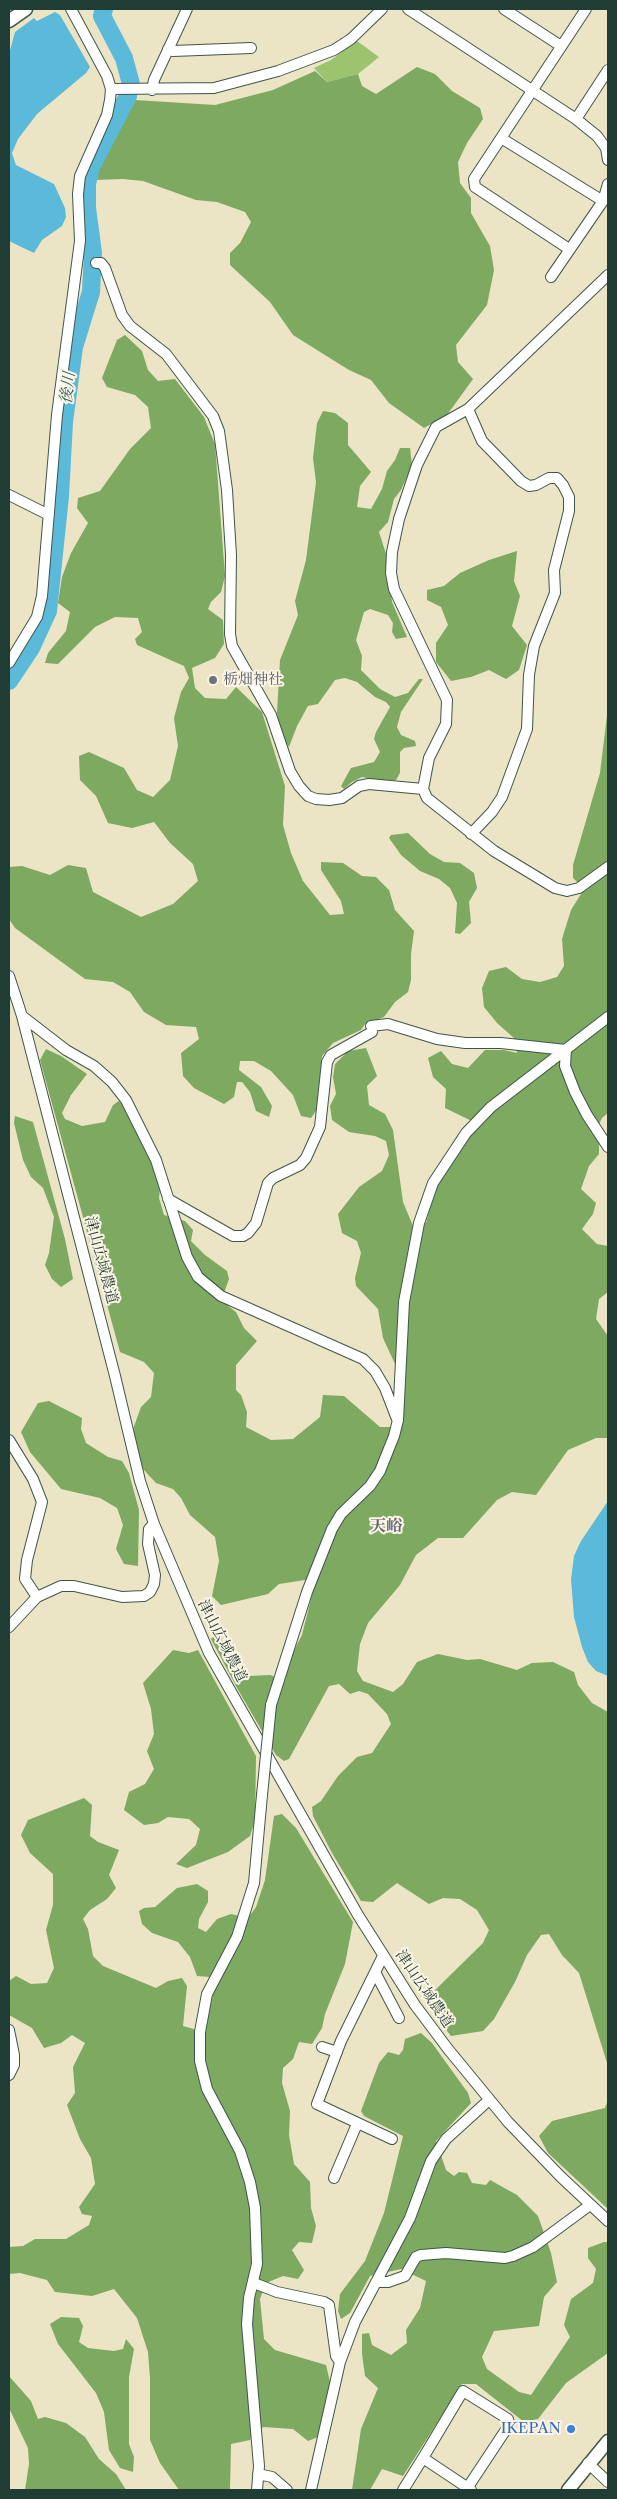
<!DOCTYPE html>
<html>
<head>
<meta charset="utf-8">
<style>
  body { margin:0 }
  #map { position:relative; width:617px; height:2499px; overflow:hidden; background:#ebe4c5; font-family:"Libre Caslon Text",serif }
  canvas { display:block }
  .frame { position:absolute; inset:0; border:10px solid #1f3d34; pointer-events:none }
</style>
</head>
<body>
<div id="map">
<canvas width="617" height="2499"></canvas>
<div class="frame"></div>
</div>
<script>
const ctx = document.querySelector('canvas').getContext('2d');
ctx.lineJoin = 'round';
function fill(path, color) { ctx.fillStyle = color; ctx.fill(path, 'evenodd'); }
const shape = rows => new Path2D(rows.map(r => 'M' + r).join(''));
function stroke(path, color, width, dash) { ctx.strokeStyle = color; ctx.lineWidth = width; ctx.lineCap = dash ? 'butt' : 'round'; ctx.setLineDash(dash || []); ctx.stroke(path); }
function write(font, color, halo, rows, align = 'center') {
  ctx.font = font + ' "Libre Caslon Text","Noto Serif JP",serif'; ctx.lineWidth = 4; ctx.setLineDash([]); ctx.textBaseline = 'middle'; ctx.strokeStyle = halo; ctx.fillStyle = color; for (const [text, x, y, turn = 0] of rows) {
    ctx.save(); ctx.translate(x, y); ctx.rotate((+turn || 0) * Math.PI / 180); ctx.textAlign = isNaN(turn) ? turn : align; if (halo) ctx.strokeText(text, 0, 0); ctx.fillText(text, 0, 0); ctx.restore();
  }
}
const green = shape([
  [357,41,379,57,358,74,327,82,314,68,331,60]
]);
const forest = shape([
  [417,67,435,74,452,91,480,108,483,119,467,143,458,162,460,183,471,198,471,213,490,246,494,270,487,305,456,345,458,362,473,379,447,415,424,428,389,403,371,380,349,370,293,335,270,302,230,265,230,253,240,243,251,222,245,212,217,202,196,200,143,181,123,179,95,180,94,170,126,107,135,100,215,105,273,90,315,71,327,82,358,74,362,86,376,94],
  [125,335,142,351,148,370,158,381,175,379,204,417,215,444,225,576,221,592,211,602,208,609,223,620,224,644,215,658,192,668,195,688,205,698,226,699,236,687,262,712,285,786,283,825,291,853,303,881,330,915,344,914,341,901,321,870,321,862,343,863,362,876,376,877,389,890,395,910,414,931,411,954,411,980,408,992,395,1002,384,1017,365,1024,361,1030,333,1043,322,1056,316,1111,311,1118,301,1116,293,1095,271,1071,254,1061,240,1061,239,1070,261,1087,272,1106,269,1117,256,1111,250,1092,242,1082,237,1082,234,1097,224,1104,194,1088,183,1076,181,1053,199,1039,196,1027,166,1025,144,1012,130,992,113,982,85,979,15,928,9,919,9,867,22,866,50,875,68,865,86,868,93,892,141,917,173,904,198,881,193,864,170,843,154,822,132,828,108,823,96,796,80,780,79,756,89,752,124,768,137,790,153,797,170,780,178,746,174,718,181,692,189,678,184,666,137,645,135,639,142,632,138,618,115,617,95,627,58,664,45,663,48,653,66,631,70,612,58,603,62,577,71,553,88,523,77,508,78,498,100,491,130,449,151,428,148,407,135,395,107,387,102,378,117,340],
  [323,411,335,413,348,423,348,445,371,472,360,486,357,507,371,509,382,489,387,471,395,460,400,448,410,448,412,465,401,490,394,499,388,522,379,532,387,557,392,602,407,637,396,639,392,632,393,623,388,615,370,609,364,612,356,640,362,656,361,670,380,689,395,697,408,693,419,679,423,679,401,712,397,727,401,735,415,741,416,746,404,748,400,752,400,773,396,780,384,782,362,777,352,782,344,789,341,786,351,768,374,762,380,752,374,739,376,732,390,707,386,702,375,697,357,682,345,678,335,680,318,704,308,706,297,726,289,747,284,740,277,713,280,660,298,615,295,601,306,560,316,482,313,458,317,423],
  [517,551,514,581,520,596,512,626,527,645,519,670,506,679,489,670,471,677,451,681,436,662,436,643,448,625,441,607,427,600,427,590,444,586,460,573,489,560],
  [608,707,608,1113,602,1118,596,1131,599,1139,599,1154,589,1166,581,1189,596,1203,593,1214,582,1229,597,1244,608,1246,608,1292,599,1299,596,1319,608,1336,608,1438,596,1438,568,1450,536,1495,512,1492,497,1500,463,1538,438,1538,416,1555,400,1585,368,1623,360,1644,357,1671,363,1681,393,1692,403,1684,417,1662,438,1654,467,1660,480,1659,517,1670,532,1663,553,1662,574,1672,578,1685,592,1703,608,1712,608,2066,579,1973,562,1955,549,1934,541,1935,527,1955,515,1982,494,2019,483,2031,451,2036,433,2013,427,1998,483,1943,489,1930,477,1910,460,1899,443,1898,429,1904,397,1883,373,1902,361,1901,332,1853,313,1816,312,1807,321,1801,338,1776,357,1757,372,1753,391,1724,387,1714,368,1694,359,1691,350,1694,339,1684,329,1686,289,1759,284,1761,276,1755,237,1688,211,1639,224,1626,221,1642,237,1669,248,1676,270,1675,284,1680,288,1662,302,1635,315,1583,305,1580,279,1584,268,1594,221,1605,212,1596,219,1561,215,1537,190,1515,181,1498,173,1489,156,1483,143,1469,132,1432,141,1407,151,1397,154,1373,144,1362,120,1352,40,1060,46,1049,61,1056,87,1074,71,1095,62,1113,65,1119,82,1126,105,1122,113,1105,119,1101,130,1113,149,1154,160,1189,159,1198,164,1215,185,1221,193,1230,191,1241,205,1255,227,1271,229,1279,224,1293,227,1305,236,1312,244,1328,257,1341,236,1365,236,1390,241,1395,247,1412,246,1427,271,1440,293,1439,320,1417,323,1395,344,1396,380,1427,400,1427,406,1380,395,1364,383,1338,378,1309,356,1286,355,1278,361,1253,357,1241,342,1233,338,1214,359,1187,382,1171,389,1155,386,1141,375,1136,349,1132,332,1120,330,1106,336,1094,333,1077,335,1064,348,1051,366,1048,377,1076,367,1086,369,1105,385,1114,393,1130,403,1202,413,1226,426,1223,435,1190,456,1153,478,1124,445,1108,446,1089,433,1077,428,1058,441,1051,452,1064,468,1068,485,1050,504,1050,517,1053,515,1039,497,1023,484,1007,482,988,489,971,506,967,522,979,540,982,557,977,564,966,562,939,571,910,581,894,581,886,573,878,573,865,600,773],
  [408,833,430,854,444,862,460,863,474,873,477,888,469,902,471,923,460,934,455,933,457,903,450,888,439,879,420,871,401,855,389,838,391,835],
  [15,1116,33,1122,65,1239,73,1279,61,1287,52,1279,45,1265,49,1253,54,1217,43,1188,31,1177,23,1160,14,1123],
  [49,1401,82,1418,81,1429,86,1443,108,1457,122,1461,129,1473,139,1510,138,1566,124,1564,116,1549,123,1525,117,1508,100,1498,61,1489,30,1452,21,1432,38,1403],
  [173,1650,189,1653,198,1650,256,1756,255,1820,250,1836,228,1852,187,1868,176,1864,196,1845,200,1829,189,1819,168,1817,158,1823,144,1825,124,1810,129,1792,145,1784,154,1769,147,1751,154,1734,151,1709,143,1683],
  [84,1798,92,1805,90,1836,98,1842,119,1850,109,1875,116,1888,107,1899,90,1910,83,1919,88,1929,93,1956,103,1966,156,1988,168,1981,182,1978,187,1986,183,2026,197,2030,206,2025,213,1995,211,1977,197,1976,190,1957,178,1942,152,1933,142,1924,139,1911,144,1908,155,1907,177,1888,197,1884,208,1891,208,1902,199,1919,198,1928,206,1932,217,1919,231,1914,248,1918,256,1907,265,1880,274,1816,282,1814,296,1828,353,1922,345,1964,325,2014,322,2028,312,2044,299,2042,293,2059,283,2068,282,2083,290,2111,289,2135,294,2164,310,2182,311,2208,316,2226,312,2243,299,2242,292,2250,304,2270,298,2279,283,2276,266,2283,260,2299,264,2339,275,2350,326,2365,330,2382,323,2435,308,2441,293,2429,264,2427,253,2432,250,2440,231,2444,230,2490,179,2490,160,2463,150,2440,150,2378,148,2352,137,2318,114,2289,92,2296,55,2292,47,2280,20,2273,9,2274,9,2247,23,2246,35,2239,66,2239,89,2225,92,2216,82,2214,79,2207,95,2184,91,2158,80,2139,67,2105,75,2093,73,2067,85,2043,72,2035,61,2043,44,2048,32,2028,9,2015,9,1981,16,1976,31,1984,47,1983,54,1968,46,1930,53,1905,53,1874,30,1853,21,1835,28,1820],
  [421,2033,432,2043,468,2093,471,2103,436,2141,446,2170,454,2176,459,2172,467,2173,472,2183,486,2185,490,2180,517,2195,538,2216,551,2253,557,2282,544,2297,539,2326,494,2331,482,2357,487,2369,519,2392,531,2395,570,2337,564,2325,571,2299,593,2283,596,2269,588,2258,588,2248,604,2242,608,2242,608,2353,566,2383,538,2419,524,2422,476,2384,462,2384,403,2476,382,2469,370,2490,352,2490,361,2429,378,2388,365,2376,362,2354,362,2334,369,2333,372,2345,391,2355,407,2343,406,2330,420,2308,426,2281,401,2269,370,2276,350,2313,341,2319,338,2311,340,2294,365,2261,384,2213,403,2136,364,2116,361,2111,379,2063,388,2052,399,2055,403,2050,405,2039],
  [608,2100,608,2209,548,2153,539,2136,552,2121,605,2108],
  [61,2317,79,2318,83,2326,79,2342,88,2348,114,2351,123,2349,126,2339,134,2349,129,2377,129,2444,134,2457,133,2472,120,2468,109,2450,104,2412,96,2393,58,2344,50,2324],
  [9,2376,31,2401,38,2419,45,2417,66,2423,85,2437,99,2459,116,2474,126,2490,25,2490,29,2464,28,2448,9,2408]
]);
const water = shape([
  [55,12,60,15,90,67,86,73,37,114,18,139,12,153,16,165,54,184,65,208,66,217,62,226,42,240,34,253,9,241,9,54,15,32,34,18,37,21],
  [608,1501,608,1676,596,1671,588,1662,582,1647,574,1617,571,1579,574,1556,581,1541]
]);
const river = shape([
  [104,9,102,16,124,58,131,84],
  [9,681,31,648,48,611,60,496,64,422,74,347,91,292,93,253,87,208,87,184,91,167,128,96]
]);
const minor = shape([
  [408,9,576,119,597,136,606,148,608,160],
  [504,9,561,46],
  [168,49,173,51,251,48],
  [111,89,214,88,278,71,334,50,351,39,382,9],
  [152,90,154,80,187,9],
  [576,119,608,70],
  [501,138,603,201],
  [569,249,475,187,474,179,586,9],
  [96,263,101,263,105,268,122,315,130,326,166,354,213,416,219,431,227,490,231,555,230,634,232,646,271,715,290,771,299,786,308,796,316,799,329,800,342,798,359,786,369,784,423,789],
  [608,275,468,409,436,427,417,465,399,519,392,552,391,573,394,589,447,700,446,724,429,758,423,789,427,798,494,851,555,888,567,891,579,888,608,867],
  [551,277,603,201,608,184],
  [468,409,482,441,521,481,529,486,536,485,549,478,557,478,563,485,569,497,569,511,554,570,555,593,534,646,529,675,527,729,502,797,492,812,471,834],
  [9,495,49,515],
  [9,663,37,617,42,596,57,415,80,241,78,194,80,176,107,115,110,100,111,89,107,76,71,9],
  [9,976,22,1016,115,1376,140,1481,154,1524,209,1653,358,1915,415,2005,448,2049,508,2122,561,2177,608,2221],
  [22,1016,66,1050,94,1066,112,1082,126,1100,156,1160,187,1257,198,1277,221,1296,363,1359,375,1371,385,1388,397,1419],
  [371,1026,388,1024,437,1039,465,1043,501,1043,566,1050],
  [566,1050,565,1066,575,1092,587,1115,608,1147],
  [168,1199,233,1236,243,1236,248,1233,256,1223,268,1183,273,1178,300,1165,306,1158,320,1127,327,1062,331,1055,372,1032],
  [9,1440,33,1479,42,1502,27,1560,25,1579,37,1597],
  [9,1627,37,1597,61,1586,74,1586,122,1597,144,1596,150,1592,154,1584,155,1575,148,1544,149,1529,154,1524],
  [271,1705,307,1592,332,1529,341,1514,370,1486,380,1471,394,1436,398,1420,404,1302,419,1223,433,1183,466,1133,491,1107,608,1017],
  [383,1956,341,2041,317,2104,392,2139],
  [375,1972,399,2018],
  [9,2030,14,2055,14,2065,9,2075],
  [322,2047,337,2052],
  [334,2178,357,2124],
  [376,2282,388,2282,405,2276,416,2257,421,2255,446,2253,505,2258,513,2256,533,2247,590,2205],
  [254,2283,277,2292,324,2302,329,2305,336,2356,340,2362],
  [423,2458,463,2391,508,2419,509,2425,466,2490],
  [588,2463,608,2482],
  [258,2474,272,2477,287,2490],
  [257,2490,259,2466,247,2324,249,2298,257,2264,255,2208,250,2182,240,2151,207,2089,200,2061,200,2032,207,1994,237,1937,254,1883,262,1795],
  [311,2490,340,2362,355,2322,410,2218,431,2161,446,2139,489,2100],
  [403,2490,423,2458,471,2490]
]);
const major = shape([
  [9,21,26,9],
  [568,2490,608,2441]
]);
const minorBridge = shape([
  [262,1795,271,1705]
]);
const markers = [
  [213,680,5,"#6b7280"],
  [571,2429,5,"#3f7fe0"]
];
const worshipNames = [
  ["栃畑神社",223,680]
];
const streetNames = [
  ["津山広域農道",101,1260,75],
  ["津山広域農道",222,1641,63],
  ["津山広域農道",424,1989,56]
];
const shopNames = [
  ["IKEPAN",561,2429]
];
const waterNames = [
  ["後川",68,388,-83]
];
const neighbourhoodNames = [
  ["天峪",386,1526]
];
fill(green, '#9cc36e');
fill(forest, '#7da961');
fill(water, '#5bb9d9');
stroke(river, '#5bb9d9', 18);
stroke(minor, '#3e564a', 12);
stroke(major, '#3e564a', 15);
stroke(minor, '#fff', 10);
stroke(major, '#fff', 12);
stroke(minorBridge, '#3e564a', 12, []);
stroke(minorBridge, '#fff', 10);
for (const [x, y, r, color] of markers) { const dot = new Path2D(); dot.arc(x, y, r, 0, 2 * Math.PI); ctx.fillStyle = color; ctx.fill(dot); stroke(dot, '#fcf5e5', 2); }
write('15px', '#5b616d', '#fcf5e5', worshipNames, 'left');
write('15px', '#1f3d34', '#fcf5e5', streetNames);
write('15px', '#366cbe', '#fcf5e5', shopNames, 'right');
write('italic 16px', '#2e5c5d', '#fcf5e5', waterNames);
write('bold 16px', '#616475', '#fcf5e5', neighbourhoodNames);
</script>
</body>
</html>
